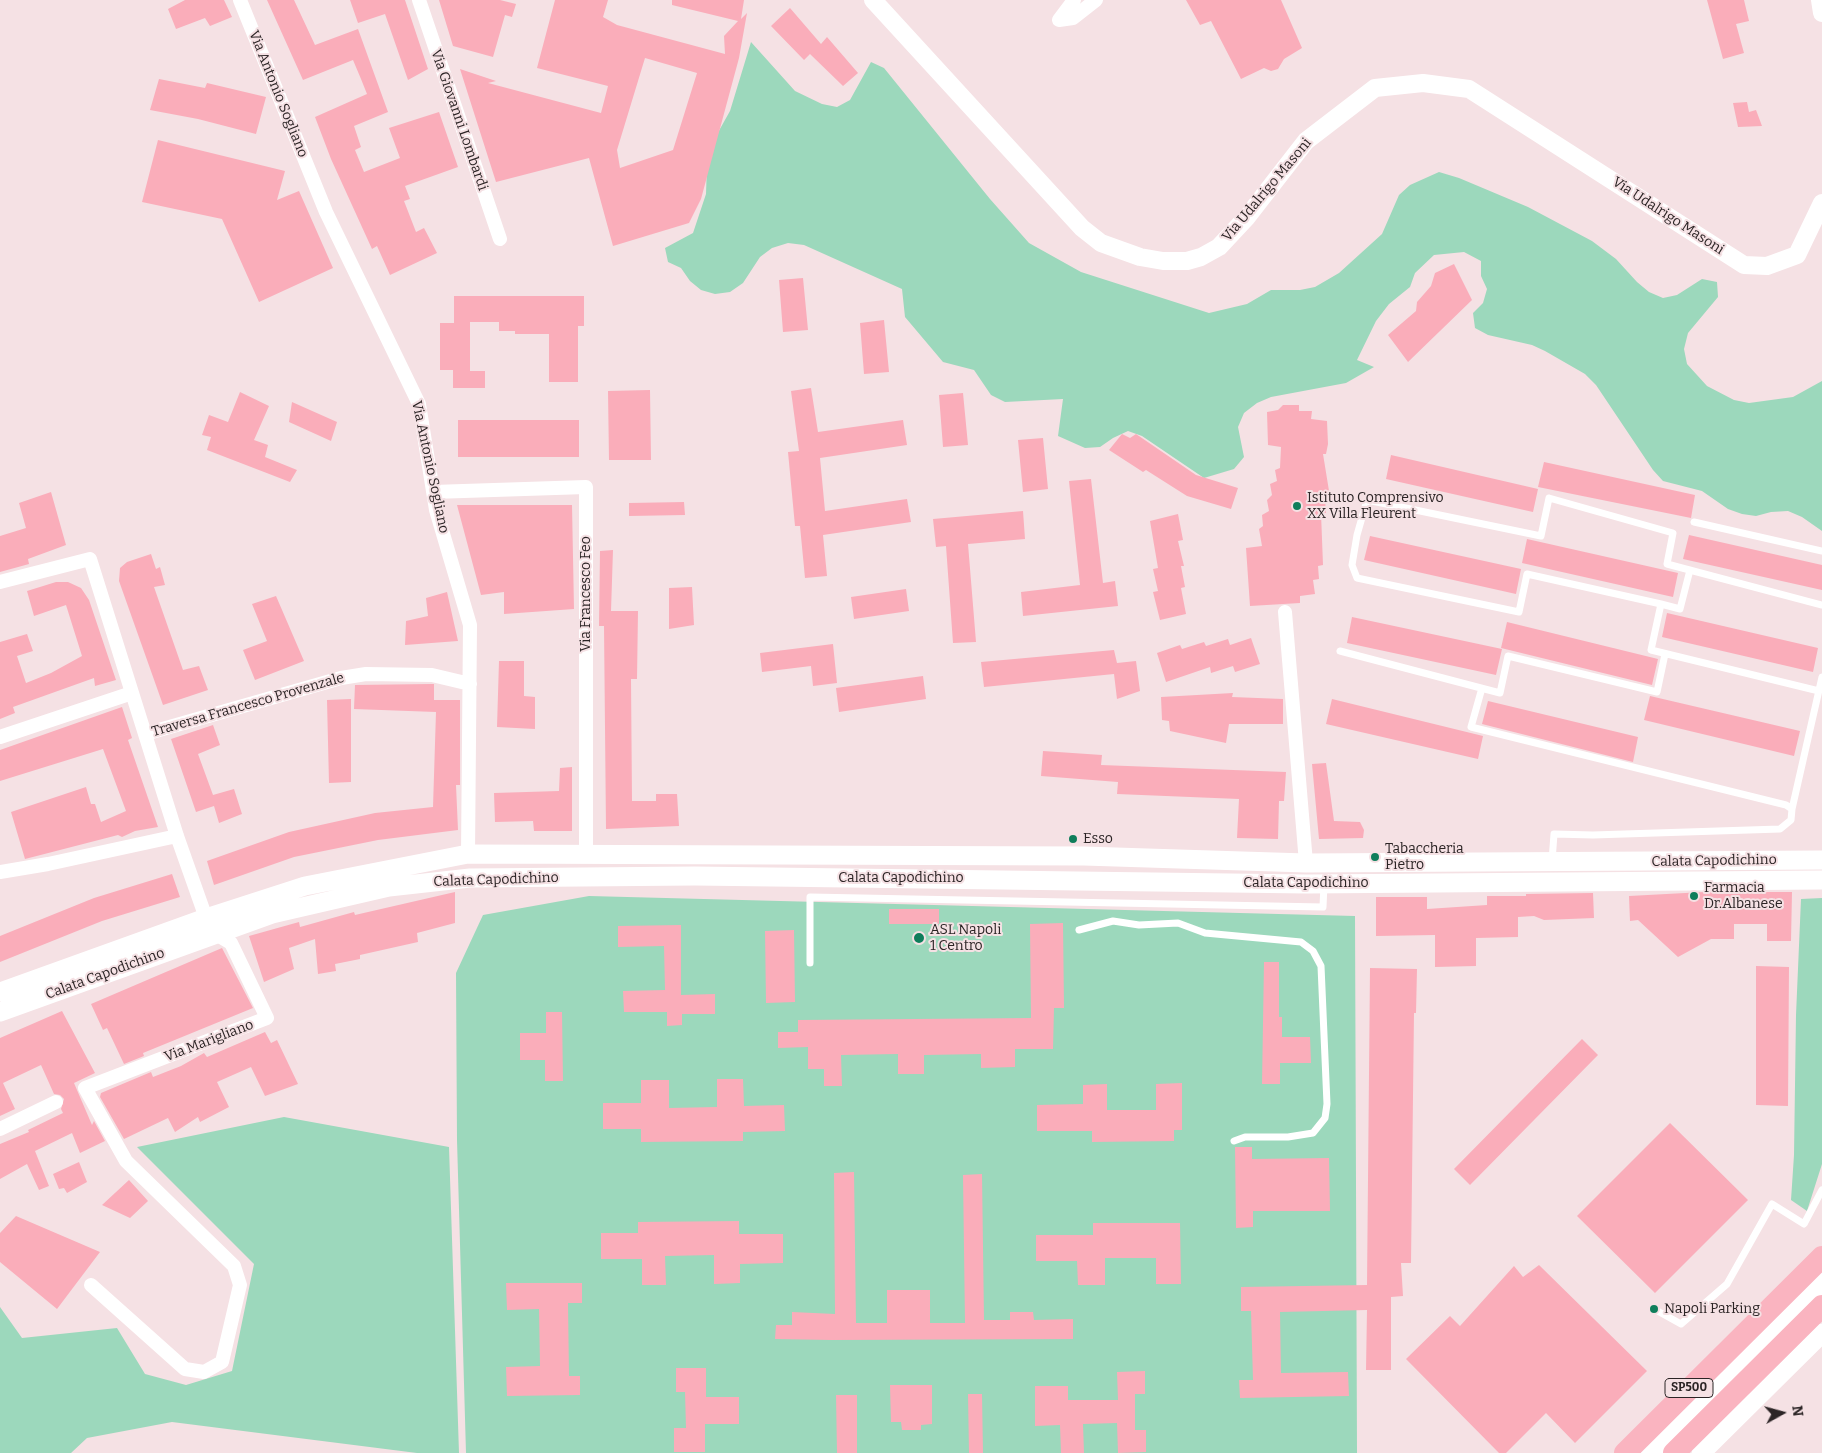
<!DOCTYPE html>
<html>
<head>
<meta charset="utf-8">
<style>
  body { margin:0 }
  #map { position:relative; width:1822px; height:1453px; overflow:hidden; background:#f5e1e4; font-family:Bitter,serif }
  canvas { display:block }
  .north { position:absolute; left:1757px; top:1388px; width:50px; height:50px; -webkit-text-stroke:4px #f5e1e4; paint-order:stroke; rotate:83deg; font-size:14px; font-weight:700; line-height:20px; text-align:center; color:#2b2425 }
  .north::after { content:''; display:block; margin:auto; width:18px; height:22px; background:#2b2425; clip-path:polygon(50% 0,100% 100%,50% 72%,0 100%) }
</style>
</head>
<body>
<div id="map">
<canvas width="1822" height="1453"></canvas>
<div class="north">N</div>
</div>
<script>
const ctx = document.querySelector('canvas').getContext('2d');
ctx.lineJoin = 'round';
function fill(path, color) { ctx.fillStyle = color; ctx.fill(path, 'evenodd'); }
const shape = rows => new Path2D(rows.map(r => 'M' + r).join(''));
function stroke(path, color, width, dash) { ctx.strokeStyle = color; ctx.lineWidth = width; ctx.lineCap = dash ? 'butt' : 'round'; ctx.setLineDash(dash || []); ctx.stroke(path); }
function write(font, color, halo, rows, align = 'center') {
  ctx.font = font + ' Bitter,serif'; ctx.lineWidth = 4; ctx.setLineDash([]); ctx.textBaseline = 'middle'; ctx.strokeStyle = halo; ctx.fillStyle = color; for (const [text, x, y, turn = 0] of rows) {
    ctx.save(); ctx.translate(x, y); ctx.rotate((+turn || 0) * Math.PI / 180); ctx.textAlign = isNaN(turn) ? turn : align; if (halo) ctx.strokeText(text, 0, 0); ctx.fillText(text, 0, 0); ctx.restore();
  }
}
const green = shape([
  [751,42,795,91,822,104,837,107,850,100,871,62,884,68,990,199,1029,243,1081,272,1209,313,1247,304,1271,290,1300,290,1315,287,1339,273,1382,234,1399,195,1410,185,1439,172,1459,178,1528,207,1592,241,1616,259,1637,282,1649,292,1663,298,1677,295,1702,279,1717,282,1718,297,1688,333,1684,349,1687,364,1707,386,1734,400,1749,403,1793,397,1822,381,1822,531,1802,517,1788,511,1771,512,1756,516,1742,514,1728,509,1702,491,1663,481,1653,470,1596,385,1585,374,1545,351,1532,345,1488,335,1475,328,1473,313,1483,303,1487,289,1481,276,1481,261,1464,252,1434,255,1415,273,1410,287,1389,304,1376,321,1357,360,1374,367,1346,383,1271,397,1257,403,1244,413,1238,427,1244,457,1234,469,1204,478,1142,436,1128,431,1113,438,1100,447,1085,448,1058,436,1063,399,1005,402,991,395,974,370,943,362,905,317,902,289,804,245,788,243,772,248,760,257,743,283,730,292,715,294,701,290,690,281,681,268,668,262,665,248,693,233,706,194,707,164,716,136,730,111],
  [589,896,1355,916,1357,1453,466,1453,457,1140,456,973,483,915],
  [1822,898,1822,1164,1807,1211,1791,1200,1794,1155,1796,1015,1801,899],
  [284,1117,449,1147,459,1453,417,1453,172,1422,87,1438,71,1453,0,1453,0,1307,22,1338,117,1328,145,1374,186,1385,232,1371,254,1264,137,1147]
]);
const building = shape([
  [185,0,224,0,232,17,210,26,205,18,176,29,168,9],
  [267,0,294,0,315,45,358,29,388,112,354,126,361,147,355,150,364,172,400,158,389,128,439,112,458,167,405,186,410,199,404,201,416,232,424,228,437,253,390,275,377,246,372,249,331,159,315,117,367,94,361,79,353,60,303,80],
  [350,0,405,0,428,69,408,80,385,14,358,23],
  [439,0,500,0,516,4,512,17,505,15,493,57,453,46],
  [555,0,608,0,603,17,617,25,725,54,724,36,738,21,672,5,672,0,744,0,741,19,747,13,739,58,701,199,689,223,613,246,589,158,496,182,460,69,496,81,488,83,601,113,608,86,537,68],
  [645,58,697,73,673,150,620,168,617,150],
  [1186,0,1281,0,1302,48,1284,59,1278,69,1271,71,1264,68,1241,79,1211,21,1200,25],
  [1707,0,1744,0,1749,21,1736,24,1744,53,1723,59],
  [790,8,821,44,827,37,858,73,843,86,810,54,804,60,771,26],
  [159,79,205,88,207,83,266,97,256,134,198,119,150,110],
  [1747,102,1749,112,1756,110,1762,126,1738,127,1733,103],
  [158,140,285,171,277,200,299,191,333,268,259,302,222,219,142,202],
  [1454,264,1472,300,1408,362,1388,335,1416,311,1417,302,1431,286,1435,273],
  [803,278,808,330,783,332,779,280],
  [454,296,584,296,584,326,578,326,578,382,549,382,549,334,515,334,515,331,499,331,499,322,470,322,470,371,485,371,485,388,453,388,453,370,440,370,440,323,454,323],
  [884,320,889,372,864,374,860,323],
  [811,388,818,432,903,420,907,445,820,458,825,511,907,499,911,522,823,535,827,576,805,578,800,526,795,526,788,452,799,451,791,391],
  [650,390,651,460,609,460,608,391],
  [240,392,269,406,254,440,268,445,265,457,297,470,290,482,207,450,211,437,202,435,209,415,228,422],
  [963,393,968,445,943,447,939,395],
  [292,402,337,422,331,441,289,422],
  [1283,405,1299,405,1299,411,1312,411,1311,419,1327,421,1328,444,1326,454,1323,454,1330,497,1325,499,1326,513,1321,513,1323,565,1318,566,1319,579,1313,580,1315,594,1300,596,1300,603,1250,606,1246,548,1262,546,1259,529,1263,526,1262,515,1269,511,1267,500,1272,495,1270,484,1277,481,1275,470,1280,468,1281,447,1268,445,1267,412,1278,410],
  [458,420,579,420,579,457,458,457],
  [1122,434,1130,438,1136,434,1196,475,1238,488,1231,509,1187,496,1146,470,1143,472,1109,450],
  [1043,438,1048,489,1023,492,1018,440],
  [1391,455,1538,489,1533,512,1386,479],
  [1544,462,1695,495,1691,518,1538,487],
  [1091,479,1103,583,1115,581,1118,606,1023,616,1021,592,1080,585,1069,481],
  [51,492,66,545,28,559,29,564,0,572,0,536,26,528,19,503],
  [684,502,685,515,629,516,629,503],
  [457,505,572,505,574,609,504,614,504,592,481,595],
  [1023,511,1025,539,968,544,976,642,953,643,946,546,936,547,933,519],
  [1178,514,1183,540,1178,541,1184,566,1181,566,1185,587,1181,588,1186,614,1160,620,1153,592,1158,591,1153,569,1158,568,1150,521],
  [1689,535,1822,565,1822,590,1683,559],
  [1370,536,1521,569,1516,594,1364,560],
  [1527,539,1678,573,1673,597,1522,563],
  [613,550,611,611,638,611,637,679,631,679,632,801,656,801,656,794,677,794,679,826,606,829,604,626,599,626,600,551],
  [151,554,156,569,160,567,165,585,154,587,183,670,199,666,208,690,163,705,119,581,120,568,127,562],
  [56,582,68,582,81,588,89,600,116,680,95,686,94,678,13,707,15,713,0,719,0,642,27,634,33,651,17,656,26,683,51,673,82,656,66,605,34,616,27,591],
  [692,587,694,625,669,629,669,588],
  [906,589,909,611,854,619,851,597],
  [447,592,458,641,405,645,406,621,428,616,426,598],
  [276,596,304,661,255,680,243,650,267,641,252,604],
  [1667,613,1818,648,1813,672,1662,637],
  [1352,617,1502,649,1496,675,1347,643],
  [1507,622,1658,659,1652,685,1501,648],
  [1251,638,1260,664,1235,672,1233,666,1211,673,1210,667,1166,682,1157,653,1180,645,1182,649,1204,642,1206,646,1228,639,1230,645],
  [833,644,837,683,813,686,811,666,762,672,760,653],
  [1114,650,1117,663,1136,661,1140,691,1117,699,1114,674,984,687,981,662],
  [499,661,524,661,524,696,535,697,535,729,497,727],
  [923,676,926,699,839,712,836,688],
  [431,684,434,684,434,700,460,700,460,785,456,785,458,830,378,840,294,857,214,885,207,861,289,832,375,813,433,807,436,712,354,709,355,685],
  [1233,693,1232,697,1283,699,1283,724,1229,724,1226,743,1170,731,1169,721,1162,720,1161,697],
  [1650,696,1800,731,1794,756,1644,720],
  [351,699,351,782,329,783,327,700],
  [1332,699,1483,736,1478,759,1326,724],
  [1488,701,1638,737,1633,762,1482,724],
  [122,707,132,738,128,740,158,827,135,831,122,837,118,835,25,859,11,812,86,787,91,804,95,804,101,822,126,811,103,749,0,781,0,750],
  [213,725,220,745,198,754,213,795,234,789,242,814,219,823,214,806,196,812,171,739],
  [1043,751,1102,755,1101,765,1286,772,1284,801,1279,801,1278,839,1237,838,1239,799,1117,794,1118,782,1041,776],
  [1326,763,1334,821,1360,822,1364,830,1363,838,1319,839,1312,764],
  [572,767,572,831,534,831,533,821,495,822,494,793,559,791,560,768],
  [172,874,180,897,102,921,0,962,0,936,94,898],
  [455,892,455,923,417,933,418,942,360,955,360,959,335,964,336,971,318,974,315,939,289,948,294,969,264,982,249,936,299,922,300,927,354,912,355,915],
  [1704,892,1792,892,1791,941,1767,941,1767,924,1734,924,1734,939,1711,939,1678,957,1638,920,1630,921,1629,896],
  [1593,893,1594,918,1544,920,1534,916,1518,917,1518,937,1476,938,1476,966,1435,967,1435,935,1376,936,1376,897,1427,897,1427,909,1487,905,1487,896,1526,896,1526,894],
  [889,909,939,909,939,924,889,924],
  [1063,923,1064,1008,1054,1008,1053,1049,1015,1049,1015,1067,981,1068,981,1054,924,1055,924,1074,898,1074,898,1054,841,1055,842,1086,824,1086,824,1069,808,1069,808,1047,778,1048,778,1032,798,1032,798,1020,1031,1018,1030,924],
  [681,925,681,995,715,994,715,1014,682,1014,682,1025,667,1026,667,1012,624,1012,623,991,665,990,664,946,618,947,618,926],
  [794,930,795,1002,766,1003,765,931],
  [222,948,253,1008,143,1053,144,1056,124,1064,107,1028,103,1030,91,1004],
  [1264,962,1279,962,1279,1017,1282,1017,1282,1037,1310,1037,1311,1063,1280,1063,1280,1084,1262,1084],
  [1756,966,1789,967,1788,1106,1756,1105],
  [1370,968,1417,969,1416,1013,1414,1013,1411,1263,1401,1263,1403,1296,1391,1297,1391,1370,1366,1370,1367,1310,1280,1312,1281,1373,1348,1372,1349,1396,1240,1398,1239,1380,1253,1380,1251,1311,1241,1311,1241,1287,1367,1285],
  [62,1011,95,1073,74,1083,92,1125,94,1121,105,1141,80,1153,72,1133,35,1151,49,1186,39,1190,27,1164,0,1179,0,1144,29,1132,28,1130,63,1113,61,1109,64,1099,60,1095,54,1094,41,1065,3,1083,15,1109,0,1116,0,1038],
  [546,1012,562,1012,563,1081,545,1081,545,1060,520,1060,520,1033,546,1033],
  [265,1032,271,1043,277,1040,298,1084,265,1096,251,1067,217,1082,229,1107,200,1122,198,1117,175,1132,168,1118,124,1139,100,1097,101,1093,151,1072,153,1077,181,1066,204,1053,207,1057],
  [1582,1039,1598,1055,1470,1185,1454,1169],
  [717,1079,743,1079,744,1106,784,1105,785,1131,743,1132,743,1141,641,1142,641,1129,603,1129,603,1103,641,1103,641,1080,669,1080,669,1108,717,1107],
  [1182,1083,1182,1130,1174,1130,1174,1141,1092,1142,1092,1131,1037,1131,1037,1105,1083,1104,1083,1085,1107,1084,1107,1110,1156,1110,1156,1084],
  [1670,1123,1748,1200,1655,1293,1577,1216],
  [1235,1147,1252,1147,1252,1159,1329,1158,1330,1211,1253,1211,1253,1227,1236,1228],
  [79,1162,87,1182,67,1193,64,1188,59,1189,53,1174],
  [854,1172,856,1323,887,1323,887,1290,930,1290,930,1323,965,1323,963,1175,982,1174,984,1320,1010,1320,1010,1312,1033,1312,1034,1320,1073,1319,1073,1339,831,1340,775,1339,776,1325,792,1325,792,1312,835,1314,834,1173],
  [129,1180,148,1201,130,1218,102,1205],
  [16,1216,100,1252,57,1309,0,1262,0,1233],
  [739,1221,739,1234,783,1234,783,1263,740,1264,740,1283,714,1284,714,1255,665,1256,666,1285,642,1285,642,1259,601,1259,601,1233,638,1233,638,1222],
  [1093,1223,1180,1223,1181,1284,1156,1284,1156,1258,1105,1258,1105,1285,1078,1285,1077,1261,1036,1261,1036,1235,1093,1235],
  [1539,1265,1647,1371,1575,1443,1546,1413,1506,1453,1499,1453,1406,1359,1450,1316,1460,1326,1514,1266,1523,1277],
  [506,1283,582,1283,582,1303,568,1303,569,1376,580,1376,580,1395,507,1396,506,1367,540,1366,539,1309,507,1310],
  [676,1368,706,1368,706,1397,739,1397,739,1424,705,1424,705,1452,674,1452,674,1428,686,1428,685,1392,676,1392],
  [1145,1371,1145,1394,1135,1394,1135,1430,1146,1430,1146,1452,1118,1453,1117,1423,1083,1424,1084,1453,1061,1453,1060,1425,1035,1426,1035,1386,1068,1386,1068,1400,1118,1400,1117,1372],
  [890,1385,932,1385,932,1424,921,1425,921,1430,902,1430,901,1422,891,1422],
  [968,1394,982,1394,983,1453,969,1453],
  [836,1395,857,1395,857,1453,837,1453]
]);
const service = shape([
  [1694,522,1822,551],
  [1661,604,1680,609,1690,570],
  [1340,651,1500,693,1508,656,1657,692,1665,654],
  [1482,688,1471,727,1786,805,1792,809,1791,820,1780,829,1593,835,1554,834,1552,861],
  [1819,691,1651,650,1661,604,1527,574,1519,612,1357,578,1352,565,1357,535,1367,500,1541,536,1549,498,1673,533,1667,564,1822,605],
  [1792,809,1822,677],
  [1079,930,1113,921,1139,925,1178,923,1205,933,1301,942,1313,951,1321,966,1327,1104,1325,1118,1313,1133,1288,1137,1245,1137,1234,1141],
  [810,963,810,897,1323,907,1324,884],
  [1654,1309,1681,1324,1727,1284,1772,1204,1804,1224,1822,1190]
]);
const minor = shape([
  [240,0,326,212,419,404,436,510,470,625,468,854],
  [419,0,500,239],
  [1074,0,1059,20,1073,18,1096,0],
  [433,492,586,487,586,854],
  [0,582,90,559,177,836,206,918],
  [1285,612,1306,863],
  [145,734,341,678,366,674,432,675,470,684],
  [0,737,132,693],
  [0,872,48,864,177,836],
  [0,1129,56,1102],
  [91,1285,185,1369,204,1372,222,1362,240,1285,234,1266,126,1161,85,1088,267,1018,231,943,216,934]
]);
const tertiary = shape([
  [873,0,1082,228,1101,243,1140,257,1163,261,1187,261,1201,257,1219,247,1247,217,1306,141,1375,88,1423,83,1469,89,1744,265,1767,266,1797,255,1822,203],
  [1820,0,1822,13]
]);
const secondary = shape([
  [0,992,206,918,305,886,468,854,1084,856,1306,863,1822,860],
  [0,1012,272,914,389,887,470,878,695,876,1307,884,1822,880],
  [1650,1453,1822,1282],
  [1701,1453,1822,1333]
]);
const trunk = shape([
  [1625,1453,1822,1257],
  [1674,1453,1822,1306]
]);
const markers = [
  [1297,506,5,"#0f7e5b"],
  [1073,839,5,"#0f7e5b"],
  [1375,857,5,"#0f7e5b"],
  [1694,896,5,"#0f7e5b"],
  [919,938,6,"#0f7e5b"],
  [1654,1309,5,"#0f7e5b"]
];
const shields = [
  [1689,1388,48]
];
const shieldNames = [
  ["SP500",1689,1388]
];
const streetNames = [
  ["Via Antonio Sogliano",278,94,68],
  ["Via Giovanni Lombardi",459,120,71],
  ["Via Udalrigo Masoni",1267,190,-50],
  ["Via Udalrigo Masoni",1668,216,33],
  ["Via Antonio Sogliano",430,467,78],
  ["Via Francesco Feo",586,594,-90],
  ["Traversa Francesco Provenzale",248,705,-16],
  ["Calata Capodichino",1714,861,-1],
  ["Calata Capodichino",901,878],
  ["Calata Capodichino",496,880,-2],
  ["Calata Capodichino",1306,883],
  ["Calata Capodichino",105,974,-20],
  ["Via Marigliano",209,1041,-21]
];
const poiNames = [
  ["Istituto Comprensivo",1307,498],
  ["XX Villa Fleurent",1307,514],
  ["Esso",1083,839],
  ["Tabaccheria",1385,849],
  ["Pietro",1385,865],
  ["Farmacia",1704,888],
  ["Dr.Albanese",1704,904],
  ["ASL Napoli",930,930],
  ["1 Centro",930,946],
  ["Napoli Parking",1664,1309]
];
fill(green, '#9cd8bc');
fill(building, '#faadba');
stroke(service, '#fff', 7);
stroke(minor, '#fff', 14);
stroke(tertiary, '#fff', 18);
stroke(secondary, '#fff', 19);
stroke(trunk, '#fab4c0', 22);
for (const [x, y, r, color] of markers) { const dot = new Path2D(); dot.arc(x, y, r, 0, 2 * Math.PI); ctx.fillStyle = color; ctx.fill(dot); stroke(dot, '#f5e1e4', 2); }
for (const [x, y, w] of shields) { const box = new Path2D(); box.roundRect(x - w / 2, y - 9.5, w, 19, 4); ctx.fillStyle = '#f5e1e4'; ctx.fill(box); stroke(box, '#2b2425', 1); }
write('bold 12px', '#2b2425', null, shieldNames);
write('14px', '#2b2425', '#f5e1e4', streetNames);
write('14px', '#2b2425', '#f5e1e4', poiNames, 'left');
</script>
</body>
</html>
